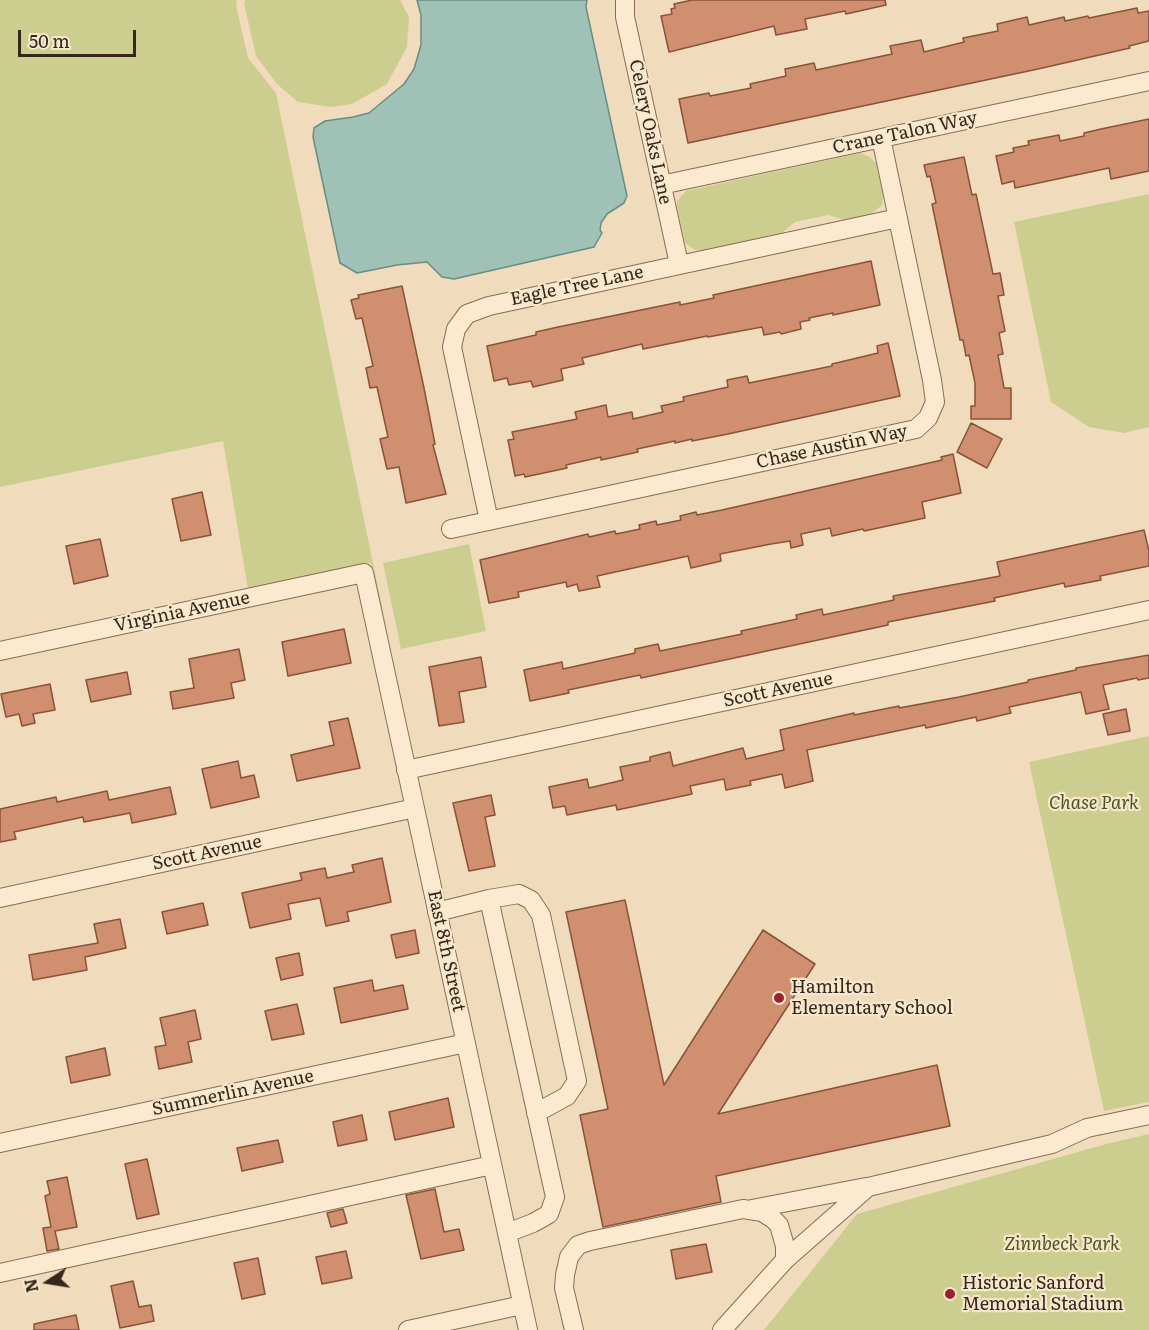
<!DOCTYPE html>
<html>
<head>
<meta charset="utf-8">
<style>
  body { margin:0 }
  #map { position:relative; width:1149px; height:1330px; overflow:hidden; background:#f0dcbc; font-family:Literata,serif }
  canvas { display:block }
  .north { position:absolute; left:18px; top:1252px; width:60px; height:60px; -webkit-text-stroke:4px #f7e7cc; paint-order:stroke; rotate:258deg; font-size:16px; font-weight:700; line-height:24px; text-align:center; color:#36261b }
  .north::after { content:''; display:block; margin:auto; width:21px; height:27px; background:#36261b; clip-path:polygon(50% 0,100% 100%,50% 72%,0 100%) }
  .scale { position:absolute; left:18px; top:30px; width:118px; height:27px; box-sizing:border-box; border:3px solid #36261b; border-top:0; padding-left:8px; font-size:18px; line-height:21px; white-space:nowrap; color:#36261b; -webkit-text-stroke:4px #f7e7cc; paint-order:stroke }
</style>
</head>
<body>
<div id="map">
<canvas width="1149" height="1330"></canvas>
<div class="north">N</div>
<div class="scale">50 m</div>
</div>
<script>
const ctx = document.querySelector('canvas').getContext('2d');
ctx.lineJoin = 'round';
function fill(path, color) { ctx.fillStyle = color; ctx.fill(path, 'evenodd'); }
const shape = rows => new Path2D(rows.map(r => 'M' + r).join(''));
function stroke(path, color, width, dash) { ctx.strokeStyle = color; ctx.lineWidth = width; ctx.lineCap = dash ? 'butt' : 'round'; ctx.setLineDash(dash || []); ctx.stroke(path); }
function write(font, color, halo, rows, align = 'center') {
  ctx.font = font + ' Literata,serif'; ctx.lineWidth = 4.5; ctx.setLineDash([]); ctx.textBaseline = 'middle'; ctx.strokeStyle = halo; ctx.fillStyle = color; for (const [text, x, y, turn = 0] of rows) {
    ctx.save(); ctx.translate(x, y); ctx.rotate((+turn || 0) * Math.PI / 180); ctx.textAlign = isNaN(turn) ? turn : align; if (halo) ctx.strokeText(text, 0, 0); ctx.fillText(text, 0, 0); ctx.restore();
  }
}
const green = shape([
  [0,0,237,0,236,5,248,58,276,93,388,636,371,563,248,589,223,441,0,487],
  [245,0,400,0,409,17,407,47,387,84,352,104,331,107,298,102,277,84,256,56,244,3],
  [860,153,870,157,876,163,883,195,882,205,871,214,845,220,828,215,795,222,782,233,701,251,695,250,685,243,677,207,677,201,686,191],
  [1149,194,1149,427,1124,433,1089,427,1051,402,1014,222],
  [469,544,486,631,401,649,383,563],
  [1149,736,1149,1102,1104,1111,1029,762],
  [1149,1134,1149,1330,764,1330,857,1214,1110,1143]
]);
const water = shape([
  [417,0,587,0,586,7,627,196,624,203,607,214,601,223,600,230,602,233,594,247,454,279,442,277,427,262,397,265,357,273,340,263,313,137,314,128,325,121,353,117,369,113,404,84,414,69,421,45,421,15,417,0]
]);
const building = shape([
  [692,0,885,0,886,5,846,14,845,11,805,19,807,29,776,35,774,26,669,52,661,16,672,14,671,9,675,8,674,4,692,0],
  [1137,8,1138,13,1149,11,1149,41,1129,46,1130,48,1038,69,688,143,679,99,709,93,710,96,751,88,750,84,786,76,785,69,814,63,816,70,892,54,890,46,921,40,924,52,964,42,963,38,998,31,997,24,1027,17,1029,25,1064,17,1065,21,1088,16,1089,18,1137,8],
  [1149,119,1149,171,1111,179,1109,168,1015,188,1014,181,1002,184,996,156,1014,152,1013,148,1029,145,1028,141,1059,135,1060,141,1084,136,1084,133,1101,129,1149,119],
  [964,157,972,195,976,194,993,274,1000,273,1004,295,998,296,1005,331,999,333,1003,354,998,355,1004,388,1011,388,1011,419,971,419,971,406,975,406,975,383,969,355,966,356,963,340,960,340,932,204,936,203,930,176,927,177,924,165,964,157],
  [871,261,880,305,833,315,833,313,809,318,810,320,800,322,801,329,781,334,780,332,764,335,762,327,708,337,707,336,643,349,642,344,582,358,584,364,561,369,563,380,533,387,531,381,509,385,507,378,494,381,487,346,536,335,536,332,558,327,680,302,680,305,714,298,713,295,871,261],
  [402,286,424,388,435,444,433,445,446,494,406,503,399,467,387,469,380,439,388,437,377,387,370,388,366,368,373,366,362,318,356,319,351,300,359,298,358,295,402,286],
  [888,343,900,396,728,434,692,441,692,439,675,443,675,441,637,449,638,452,601,460,601,457,566,465,567,468,525,477,524,474,515,476,508,440,514,439,512,432,577,419,575,412,606,405,608,417,632,412,633,419,663,412,661,406,684,401,683,397,728,387,727,380,747,376,749,383,832,366,832,364,878,353,877,346,888,343],
  [971,423,1002,439,987,468,957,452,971,423],
  [953,454,961,493,922,502,925,518,864,531,863,529,832,536,830,528,801,534,803,545,791,548,790,541,771,544,720,554,721,561,691,568,688,556,597,576,600,587,579,591,577,584,567,587,566,582,518,592,519,597,489,603,480,560,588,534,589,537,615,531,616,534,640,529,639,525,656,521,657,525,681,520,680,516,696,512,697,515,722,510,942,460,941,457,953,454],
  [202,492,211,535,181,541,172,499,202,492],
  [1144,530,1149,551,1149,566,1100,576,1101,580,1065,587,1064,583,994,598,995,601,888,622,888,625,641,678,640,675,568,690,569,693,530,701,524,670,562,662,563,669,635,653,635,649,658,644,660,651,742,634,741,631,797,619,796,615,822,609,823,615,894,600,893,596,1000,576,997,562,1144,530],
  [100,539,108,576,74,584,66,546,100,539],
  [344,629,351,663,288,676,282,642,344,629],
  [239,649,245,680,231,683,234,698,173,709,170,692,194,688,189,659,239,649],
  [1149,655,1149,678,1138,680,1137,678,1103,685,1109,709,1086,714,1081,692,1009,707,1011,713,977,721,976,717,926,728,925,725,807,750,813,781,785,788,782,774,750,781,751,785,726,790,724,779,690,786,692,794,617,810,616,805,567,815,565,806,553,808,549,787,587,779,589,788,623,780,620,767,650,761,650,757,670,752,673,766,743,748,746,759,784,750,780,730,854,713,854,715,899,706,899,708,959,697,1028,682,1028,680,1076,670,1076,668,1149,655],
  [481,657,486,687,459,692,464,722,439,726,429,667,481,657],
  [127,672,131,694,91,702,86,680,127,672],
  [50,684,55,710,33,714,35,723,22,726,19,714,6,717,1,694,50,684],
  [1126,709,1130,731,1108,735,1103,714,1126,709],
  [348,718,360,768,297,781,291,755,334,745,329,722,348,718],
  [238,761,241,778,254,775,259,797,211,808,202,769,238,761],
  [170,787,176,814,132,823,130,813,84,822,83,817,14,832,16,839,0,842,0,809,56,797,57,802,107,791,109,800,170,787],
  [491,795,495,815,485,817,495,866,469,871,453,803,491,795],
  [382,858,391,902,347,912,349,921,326,926,320,898,288,904,291,919,250,928,242,893,302,880,300,873,325,868,327,878,354,872,352,865,382,858],
  [625,900,664,1085,763,930,815,964,718,1114,937,1065,950,1126,716,1176,721,1202,603,1227,580,1115,608,1109,566,912,625,900],
  [203,903,208,925,167,934,162,912,203,903],
  [120,919,126,948,85,957,87,970,33,980,29,955,98,943,94,924,120,919],
  [415,930,419,953,396,958,391,935,415,930],
  [299,953,303,975,281,980,276,958,299,953],
  [372,980,374,991,403,985,408,1009,341,1023,334,988,372,980],
  [297,1004,304,1034,272,1040,265,1011,297,1004],
  [195,1010,201,1039,188,1042,192,1062,159,1069,155,1047,166,1045,160,1018,195,1010],
  [105,1048,110,1075,71,1083,66,1057,105,1048],
  [448,1098,454,1127,395,1140,389,1112,448,1098],
  [362,1115,367,1140,338,1146,333,1122,362,1115],
  [278,1140,283,1162,242,1171,237,1148,278,1140],
  [147,1159,159,1214,137,1219,125,1164,147,1159],
  [67,1177,77,1227,55,1231,59,1249,47,1251,43,1228,51,1227,45,1196,50,1194,47,1181,67,1177],
  [435,1189,444,1232,459,1229,464,1250,421,1259,406,1195,435,1189],
  [343,1209,347,1223,331,1227,327,1213,343,1209],
  [706,1244,712,1272,676,1279,671,1250,706,1244],
  [346,1251,352,1278,322,1284,316,1257,346,1251],
  [258,1258,265,1294,242,1299,234,1263,258,1258],
  [133,1281,139,1307,151,1305,154,1321,120,1328,111,1286,133,1281],
  [76,1315,79,1330,34,1330,34,1324,76,1315]
]);
const minor = shape([
  [625,0,625,17,679,264],
  [661,185,1149,81],
  [489,521,452,347,456,329,467,314,489,306,898,218],
  [451,529,916,429,928,418,935,402,932,380,881,138],
  [0,651,364,573,528,1330],
  [406,770,1149,610],
  [0,898,415,808],
  [489,899,519,894,531,900,541,915,577,1081,567,1096,536,1113],
  [437,912,489,899,555,1197,549,1214,533,1223,507,1233],
  [0,1143,466,1043],
  [752,1209,866,1187],
  [785,1260,868,1187,1052,1144,1087,1128,1149,1115],
  [0,1273,492,1165],
  [408,1330,522,1305],
  [574,1330,564,1288,565,1275,569,1257,578,1245,590,1241,743,1209,762,1212,773,1219,779,1225,785,1246,785,1260,722,1330]
]);
const markers = [
  [779,998,6,"#9a222c"],
  [950,1294,6,"#9a222c"]
];
const streetNames = [
  ["Celery Oaks Lane",650,132,78],
  ["Crane Talon Way",905,133,-12],
  ["Eagle Tree Lane",577,286,-12],
  ["Chase Austin Way",832,447,-12],
  ["Virginia Avenue",182,612,-12],
  ["Scott Avenue",778,690,-12],
  ["Scott Avenue",207,853,-12],
  ["East 8th Street",446,951,78],
  ["Summerlin Avenue",233,1093,-12]
];
const parkNames = [
  ["Chase Park",1094,804],
  ["Zinnbeck Park",1062,1245]
];
const poiNames = [
  ["Hamilton",791,988],
  ["Elementary School",791,1009],
  ["Historic Sanford",962,1284],
  ["Memorial Stadium",962,1305]
];
fill(green, '#ccce90');
fill(water, '#a0c1b5');
stroke(water, '#688e82', 1.5);
fill(building, '#d09070');
stroke(building, '#895239', 1.5);
stroke(minor, '#886c55', 20);
stroke(minor, '#fbeacf', 18);
for (const [x, y, r, color] of markers) { const dot = new Path2D(); dot.arc(x, y, r, 0, 2 * Math.PI); ctx.fillStyle = color; ctx.fill(dot); stroke(dot, '#f7e7cc', 2); }
write('18px', '#36261b', '#f7e7cc', streetNames);
write('italic 18px', '#4b5420', '#f7e7cc', parkNames);
write('18px', '#36261b', '#f7e7cc', poiNames, 'left');
</script>
</body>
</html>
